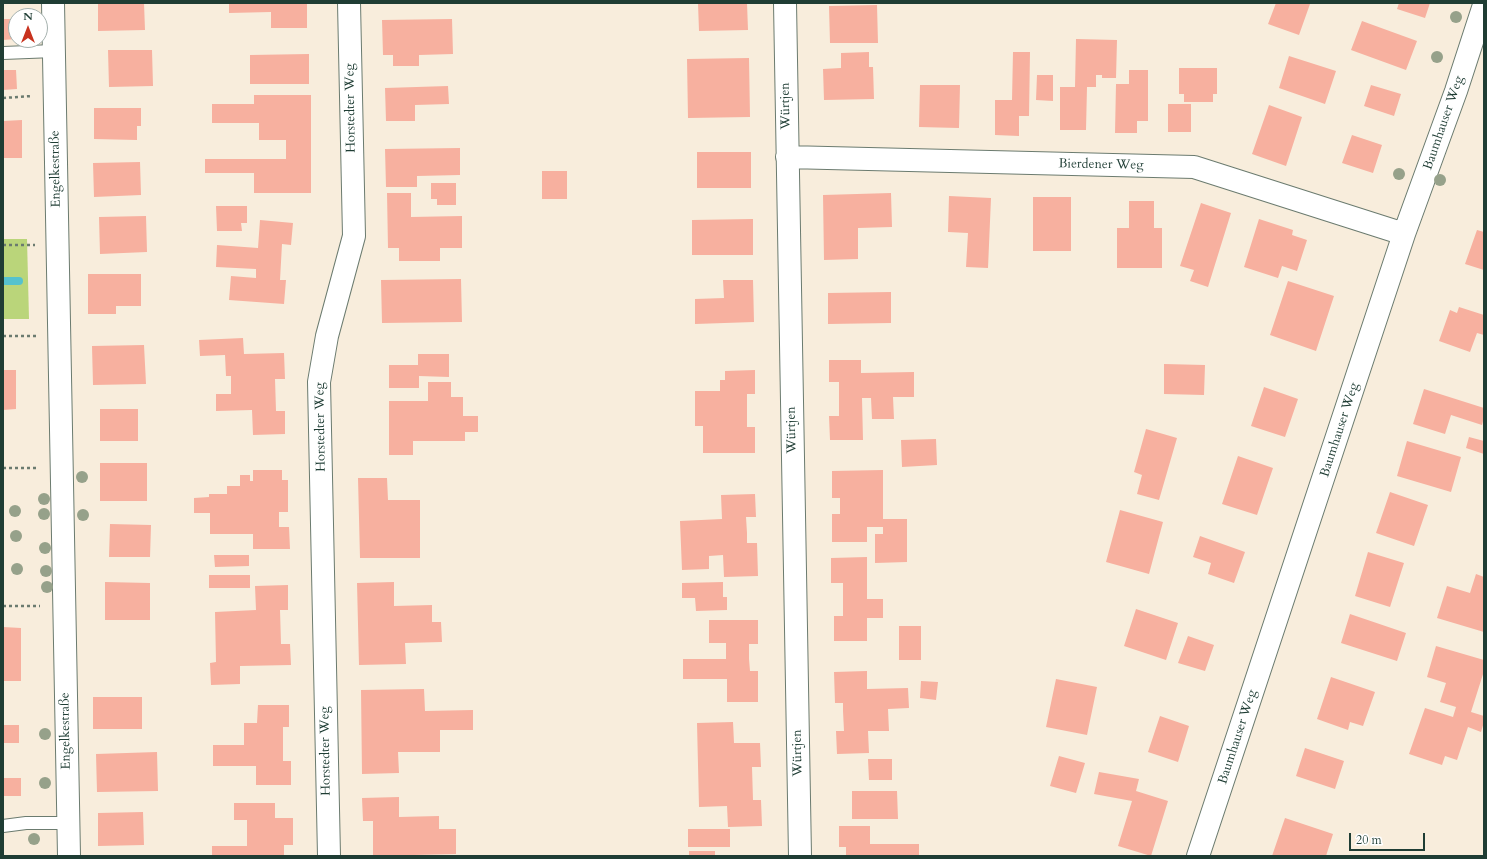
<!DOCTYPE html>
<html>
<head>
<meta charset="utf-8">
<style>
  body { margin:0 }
  #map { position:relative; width:1487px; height:859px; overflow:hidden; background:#f8eddc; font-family:Cardo,serif }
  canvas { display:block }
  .frame { position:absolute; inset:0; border:4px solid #1f3d34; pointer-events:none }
  .north { position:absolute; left:8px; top:8px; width:40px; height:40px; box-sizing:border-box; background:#fff; border:1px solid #a5b1ae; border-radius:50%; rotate:0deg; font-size:11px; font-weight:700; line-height:16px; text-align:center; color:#1f3d34 }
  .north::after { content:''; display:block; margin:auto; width:14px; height:18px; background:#c8321e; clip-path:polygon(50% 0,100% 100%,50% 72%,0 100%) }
  .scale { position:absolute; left:1349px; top:833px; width:76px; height:18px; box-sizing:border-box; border:2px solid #1f3d34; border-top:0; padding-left:5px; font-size:12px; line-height:14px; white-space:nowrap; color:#1f3d34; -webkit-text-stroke:3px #fff; paint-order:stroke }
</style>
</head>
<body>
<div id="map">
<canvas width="1487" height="859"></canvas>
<div class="frame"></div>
<div class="north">N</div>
<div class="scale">20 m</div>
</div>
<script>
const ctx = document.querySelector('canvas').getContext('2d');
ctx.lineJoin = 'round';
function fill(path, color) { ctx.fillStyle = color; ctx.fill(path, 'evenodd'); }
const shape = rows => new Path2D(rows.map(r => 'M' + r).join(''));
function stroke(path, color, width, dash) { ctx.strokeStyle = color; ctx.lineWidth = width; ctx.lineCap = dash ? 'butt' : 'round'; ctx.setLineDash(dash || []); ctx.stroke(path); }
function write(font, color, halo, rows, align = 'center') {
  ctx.font = font + ' Cardo,serif'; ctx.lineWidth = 3; ctx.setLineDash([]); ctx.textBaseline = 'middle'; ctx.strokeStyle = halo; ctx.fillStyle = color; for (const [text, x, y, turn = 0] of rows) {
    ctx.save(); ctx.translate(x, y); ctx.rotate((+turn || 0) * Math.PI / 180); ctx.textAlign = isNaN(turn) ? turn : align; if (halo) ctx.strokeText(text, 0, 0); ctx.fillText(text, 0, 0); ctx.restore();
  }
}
const green = shape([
  [3,239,27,239,29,319,3,319]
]);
const stream = shape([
  [3,281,19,281]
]);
const building = shape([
  [98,3,144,3,145,30,98,31],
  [229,3,307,3,307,28,271,28,271,12,229,13],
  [698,3,747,3,748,30,699,31],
  [1276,3,1310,4,1299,35,1268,24],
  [1399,3,1430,3,1425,18,1397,9],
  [877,5,878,43,830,43,829,6],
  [3,19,16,19,16,39,3,40],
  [452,19,453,54,419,55,419,66,393,66,393,55,383,55,382,20],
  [1362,21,1417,41,1406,70,1351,50],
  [1076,39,1117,40,1116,78,1102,78,1102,75,1096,75,1096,87,1087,87,1086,130,1060,130,1060,87,1075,87],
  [108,50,152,50,153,86,109,87],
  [869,52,869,67,873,67,874,99,824,100,823,69,841,68,841,53],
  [1013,52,1030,52,1029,116,1019,116,1019,136,995,135,995,100,1012,100],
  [309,54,309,84,250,84,250,55],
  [1289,56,1336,71,1325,104,1279,88],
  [749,58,750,117,688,118,687,59],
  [1179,68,1217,68,1217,94,1213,94,1213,102,1184,102,1184,94,1179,94],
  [3,70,16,70,17,89,3,90],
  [1129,70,1148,70,1148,121,1137,121,1137,133,1115,133,1116,84,1129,84],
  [1037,75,1053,75,1053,101,1036,100],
  [920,85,960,85,959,128,919,127],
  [1371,85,1401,94,1394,116,1364,106],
  [448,86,449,104,415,105,415,121,386,121,385,88],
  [254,95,311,95,311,193,254,193,254,173,205,173,205,159,286,159,286,140,259,140,259,123,212,123,212,104,254,104],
  [1168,104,1191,104,1191,132,1168,132],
  [1269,105,1302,117,1286,166,1252,154],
  [94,108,141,108,141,126,137,126,137,140,94,139],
  [22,120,22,158,3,158,3,121],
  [1352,135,1382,145,1373,173,1342,163],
  [460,148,460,175,417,176,417,187,386,187,385,149],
  [697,152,751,152,751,188,697,188],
  [140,162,141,195,94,197,93,163],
  [542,171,567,171,567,199,542,199],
  [431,183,456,183,456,205,437,205,437,199,431,199],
  [387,193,411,193,411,217,462,216,462,248,440,248,440,261,399,261,399,248,388,248],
  [891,193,892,227,858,228,858,259,824,260,823,195],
  [949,196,991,198,988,268,966,267,968,233,948,232],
  [1033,197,1071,197,1071,251,1033,251],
  [1129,201,1154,201,1154,228,1162,228,1162,268,1117,268,1117,228,1129,228],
  [1201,203,1231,213,1208,287,1190,281,1194,270,1180,266],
  [216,206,247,206,247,223,241,223,242,231,217,231],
  [146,216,147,252,100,254,99,217],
  [753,219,753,255,692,255,692,220],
  [1259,219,1293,230,1292,235,1307,240,1297,271,1282,266,1278,278,1244,267],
  [260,220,293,223,291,245,282,244,280,280,286,280,284,304,229,300,231,276,256,278,256,269,216,267,217,245,258,248],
  [1477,230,1484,232,1484,270,1465,264],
  [88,274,141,274,141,306,116,306,116,314,88,314],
  [461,279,462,322,382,323,381,280],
  [723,280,753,280,754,322,695,324,695,299,724,298],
  [1288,281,1334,296,1316,351,1270,335],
  [891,292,891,323,828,324,828,293],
  [1459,307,1484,315,1484,335,1477,333,1470,352,1439,341,1450,310,1457,313],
  [243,338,244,354,284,353,285,379,275,379,276,411,285,411,285,434,253,435,252,410,216,411,216,394,231,394,231,376,226,376,225,355,200,356,199,340],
  [144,345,146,384,93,385,92,346],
  [418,354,449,354,449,377,419,376,419,388,389,388,389,365,418,365],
  [829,360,861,360,861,373,914,372,914,397,893,397,894,419,872,419,871,398,862,398,863,440,830,440,829,416,839,416,839,382,829,382],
  [1164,364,1205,365,1204,395,1164,394],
  [3,370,16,370,16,409,3,410],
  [755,370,755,394,747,394,747,427,755,427,755,453,703,453,703,426,695,426,695,391,720,391,720,380,725,380,725,371],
  [428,382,451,382,451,397,463,397,463,416,478,416,478,432,465,432,465,441,413,441,413,455,389,455,389,401,428,401],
  [1264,387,1298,399,1285,437,1251,426],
  [1424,389,1484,408,1484,417,1482,425,1451,415,1445,434,1413,424],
  [100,409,138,409,138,441,100,441],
  [1146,429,1177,438,1159,500,1137,494,1142,475,1134,472],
  [1469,437,1484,441,1484,454,1466,448],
  [936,439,937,465,902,467,901,440],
  [1407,441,1461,457,1451,492,1397,476],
  [1238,456,1273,468,1257,515,1222,504],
  [100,463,147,463,147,501,100,501],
  [253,470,282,470,282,480,288,480,288,512,279,512,279,527,289,527,290,549,253,549,253,534,210,534,210,513,194,513,194,498,209,497,209,494,227,494,227,486,240,486,240,475,250,475,250,481,253,481],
  [883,470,883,519,907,519,907,562,875,563,875,534,883,534,883,527,867,527,867,542,832,542,832,514,840,514,840,498,832,498,832,471],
  [358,478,387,478,388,500,420,500,420,558,360,558],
  [1390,492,1428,505,1414,546,1376,533],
  [755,494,756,517,746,517,747,533,747,543,757,543,758,576,724,577,723,555,709,556,709,569,682,570,680,521,722,519,721,495],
  [1120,510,1163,522,1149,574,1106,562],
  [110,524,151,525,150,557,109,557],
  [1200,536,1245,552,1234,583,1208,574,1211,563,1193,557],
  [1368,552,1404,563,1390,607,1355,596],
  [214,555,249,555,249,566,215,567],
  [867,557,867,599,883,599,883,618,867,618,867,641,834,641,834,616,843,616,843,583,831,583,831,558],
  [1476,574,1484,577,1484,632,1437,618,1447,586,1470,593],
  [209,575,250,575,250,588,209,588],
  [105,582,150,583,150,620,105,620],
  [394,582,394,606,432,605,432,622,441,622,442,642,405,643,406,664,359,665,357,583],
  [723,582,723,597,727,597,727,610,696,611,695,598,682,598,682,583],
  [288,585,288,610,280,610,281,644,290,644,291,665,240,666,240,684,211,685,210,663,216,662,215,612,256,610,255,586],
  [1136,609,1178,623,1166,660,1124,646],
  [1350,614,1406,633,1397,661,1341,643],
  [709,620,758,620,758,644,749,644,749,659,750,671,758,671,758,702,727,702,727,679,683,679,683,659,726,659,726,643,709,643],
  [899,626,921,626,921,660,899,660],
  [3,627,21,628,21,681,4,681],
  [1188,636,1214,645,1205,671,1178,663],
  [1436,646,1484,660,1484,671,1471,712,1484,716,1484,722,1481,732,1468,727,1457,760,1445,756,1442,765,1409,754,1425,708,1453,717,1456,707,1440,702,1446,683,1427,677],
  [867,671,867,689,908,688,909,708,888,709,889,731,868,731,869,753,837,754,836,731,844,731,843,711,843,703,835,703,834,672],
  [1331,677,1375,692,1363,726,1350,722,1348,730,1317,719],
  [1056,679,1097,687,1087,735,1046,727],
  [921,681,938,682,936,700,920,698],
  [424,689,425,711,473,710,473,730,440,730,440,752,398,752,399,773,362,774,361,690],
  [93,697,142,697,142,729,93,729],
  [258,705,289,705,289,727,283,727,283,761,291,761,291,785,256,785,256,766,213,766,213,745,244,745,244,723,257,723],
  [1160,716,1189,726,1178,762,1148,752],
  [733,722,734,743,760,743,761,767,752,767,753,800,761,800,762,826,728,827,727,806,699,807,697,723],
  [3,725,19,725,19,743,3,743],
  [1305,748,1344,761,1335,789,1296,776],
  [157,752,158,791,97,792,96,754],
  [1059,756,1085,763,1076,793,1050,786],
  [868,759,892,759,892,780,869,780],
  [1099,772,1139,779,1136,791,1168,801,1151,856,1118,846,1132,801,1094,794],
  [3,778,21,778,21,796,3,796],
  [852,791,897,791,898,819,852,819],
  [399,797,399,817,439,816,439,829,456,829,456,854,373,856,373,821,363,821,362,798],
  [234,803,275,803,275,818,293,818,293,845,284,845,284,856,212,856,212,846,247,846,247,820,234,820],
  [143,812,144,845,98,846,98,813],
  [1285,818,1333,834,1326,856,1272,856],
  [839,826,870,826,870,844,919,844,919,856,846,856,846,847,839,847],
  [688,829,730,829,730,847,688,847],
  [689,851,715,851,715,856,689,856]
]);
const path = shape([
  [3,98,32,96],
  [3,245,35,245],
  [3,336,36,336],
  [3,468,38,468],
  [3,606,40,606]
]);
const service = shape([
  [3,53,54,51],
  [3,826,26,823,68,823]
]);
const minor = shape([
  [53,3,69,856],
  [785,3,800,856],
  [787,157,1194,167,1404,234],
  [329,856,319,382,327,336,354,236,349,3],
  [1198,856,1404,234,1456,91,1484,5]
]);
const trees = [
  [1456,17],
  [1437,57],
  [1399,174],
  [1440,180],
  [82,477],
  [44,499],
  [15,511],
  [44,514],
  [83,515],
  [16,536],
  [45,548],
  [17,569],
  [46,571],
  [47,587],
  [45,734],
  [45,783],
  [34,839]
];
const streetNames = [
  ["Würtjen",786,106,-91],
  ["Horstedter Weg",351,108,-91],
  ["Baumhauser Weg",1444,123,-71],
  ["Bierdener Weg",1101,165,1],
  ["Engelkestraße",56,169,-91],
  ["Horstedter Weg",321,427,-91],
  ["Würtjen",792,430,-91],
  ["Baumhauser Weg",1340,430,-72],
  ["Engelkestraße",66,731,-91],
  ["Baumhauser Weg",1238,737,-72],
  ["Horstedter Weg",326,751,-91],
  ["Würtjen",798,753,-91]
];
fill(green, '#bad57a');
stroke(stream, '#56c2ce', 8);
fill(building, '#f7b09f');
stroke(service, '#6b7b6f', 14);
stroke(minor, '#6b7b6f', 24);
stroke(path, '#6b7b6f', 2.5, [3, 3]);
stroke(service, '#fff', 12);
stroke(minor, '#fff', 22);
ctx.fillStyle = '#96a18a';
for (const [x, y] of trees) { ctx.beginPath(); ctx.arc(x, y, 6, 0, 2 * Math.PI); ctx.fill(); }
write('13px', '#1f3d34', '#fff', streetNames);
</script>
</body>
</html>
